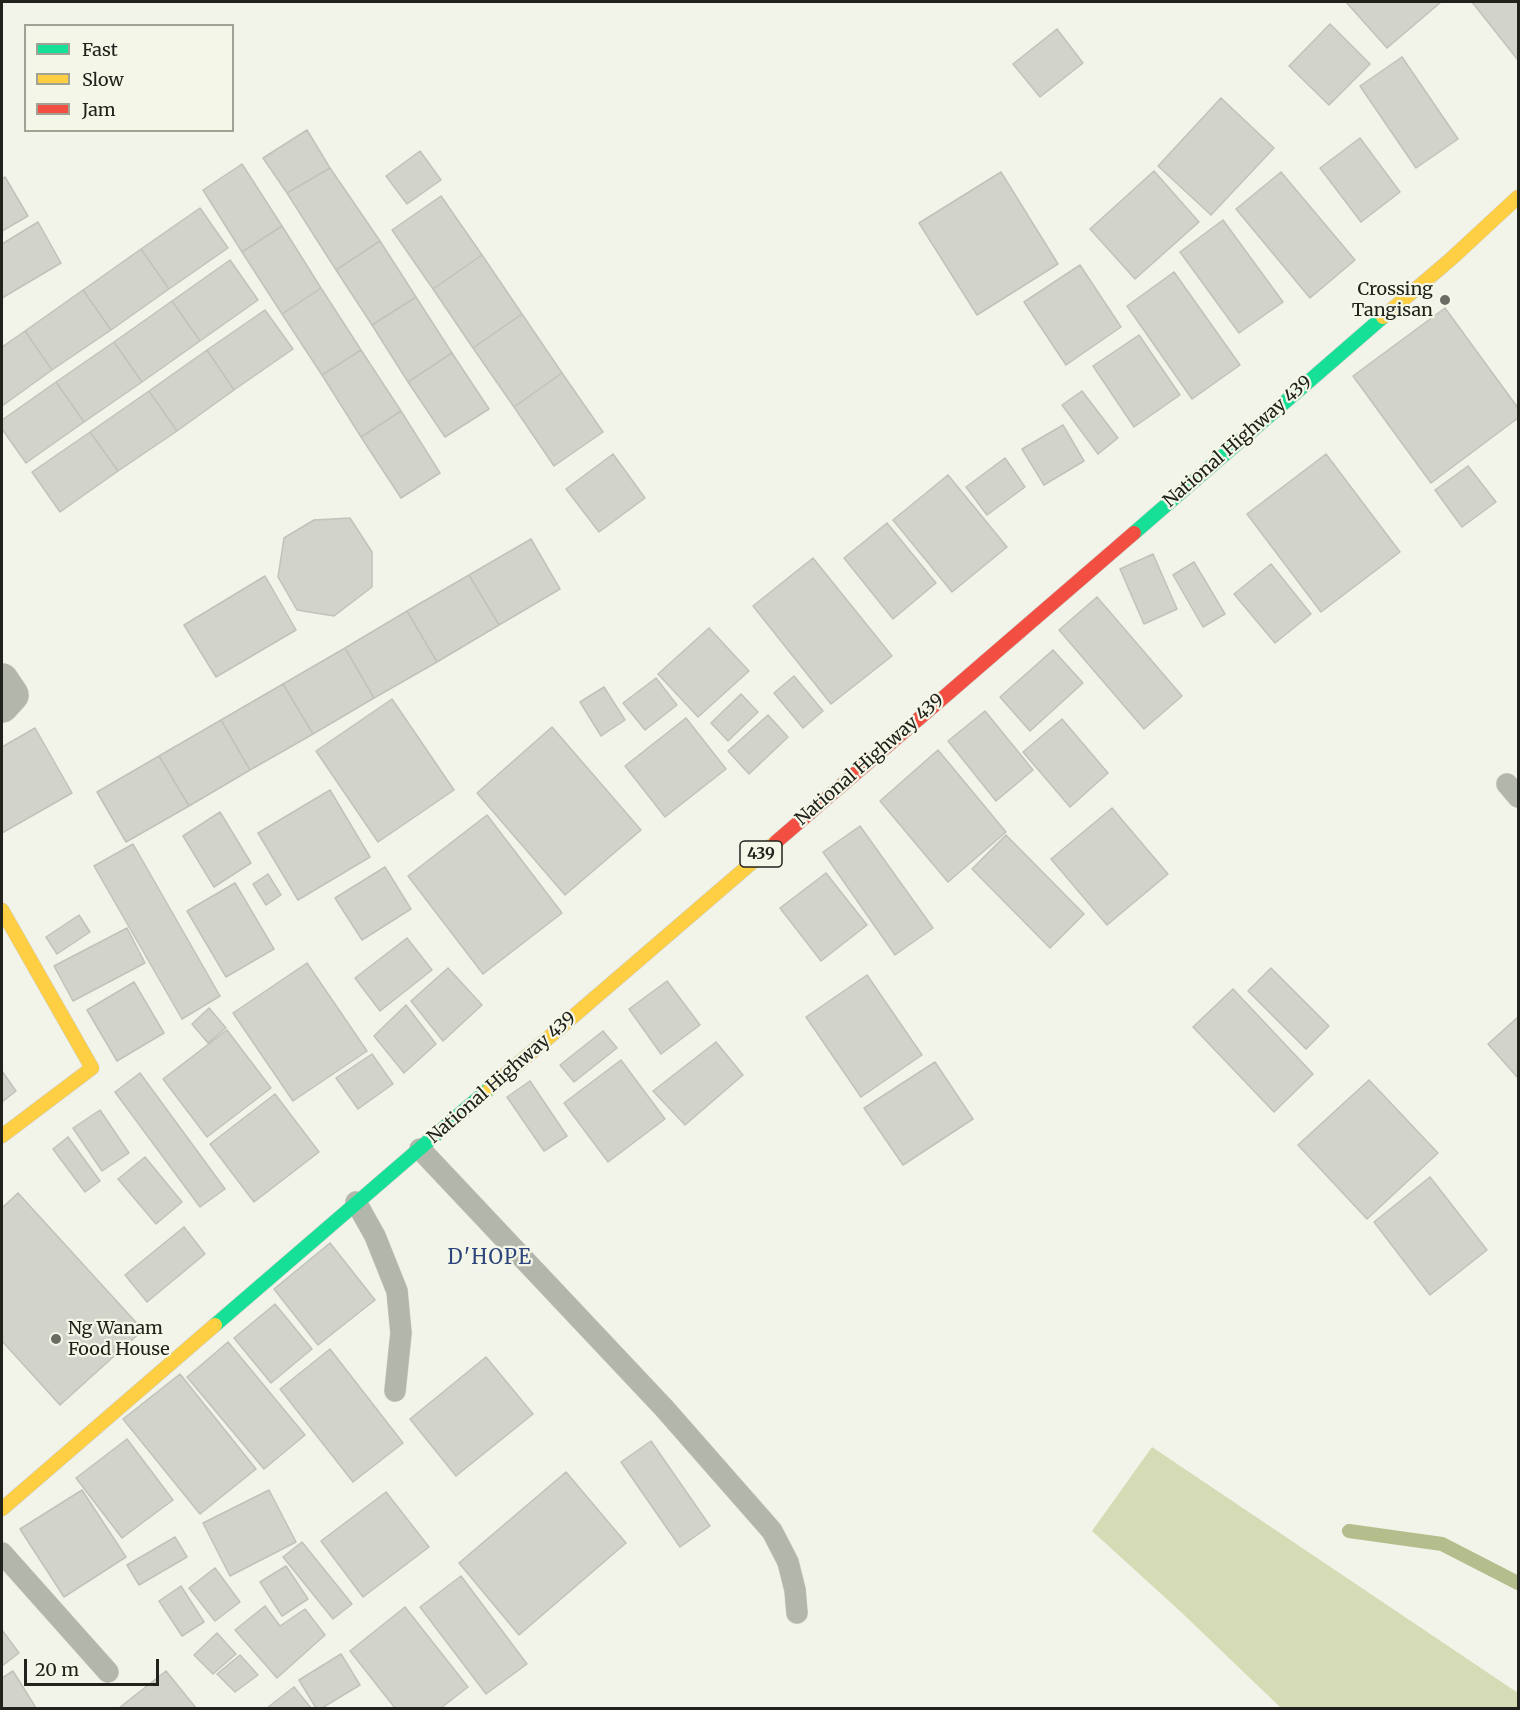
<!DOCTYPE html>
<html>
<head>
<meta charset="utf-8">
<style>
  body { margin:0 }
  #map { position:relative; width:1520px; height:1710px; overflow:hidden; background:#f2f4ea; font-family:Merriweather,serif }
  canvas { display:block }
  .frame { position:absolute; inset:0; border:3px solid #21221c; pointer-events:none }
  .legend { position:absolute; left:24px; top:24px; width:210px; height:108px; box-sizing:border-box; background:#f4f7e7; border:2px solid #a0a296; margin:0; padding:8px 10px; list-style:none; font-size:18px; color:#21221c }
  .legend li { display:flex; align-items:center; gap:12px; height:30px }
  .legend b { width:30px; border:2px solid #a0a296 }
  .scale { position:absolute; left:24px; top:1659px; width:135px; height:27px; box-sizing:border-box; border:3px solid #21221c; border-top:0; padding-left:8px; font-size:18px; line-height:21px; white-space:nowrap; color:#21221c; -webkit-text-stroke:4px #f4f7e7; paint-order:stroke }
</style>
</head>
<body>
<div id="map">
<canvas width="1520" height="1710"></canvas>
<div class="frame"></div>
<ul class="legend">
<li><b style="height:8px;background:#16e098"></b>Fast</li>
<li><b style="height:8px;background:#ffcf43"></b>Slow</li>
<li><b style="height:8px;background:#f24e42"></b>Jam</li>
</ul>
<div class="scale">20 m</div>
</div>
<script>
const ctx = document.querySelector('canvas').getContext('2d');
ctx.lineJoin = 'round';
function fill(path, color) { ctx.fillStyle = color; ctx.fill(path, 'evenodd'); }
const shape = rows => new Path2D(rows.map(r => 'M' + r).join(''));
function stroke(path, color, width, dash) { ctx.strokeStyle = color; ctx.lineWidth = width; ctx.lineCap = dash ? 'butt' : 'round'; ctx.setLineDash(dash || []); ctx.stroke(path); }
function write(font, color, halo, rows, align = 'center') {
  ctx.font = font + ' Merriweather,serif'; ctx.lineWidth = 4.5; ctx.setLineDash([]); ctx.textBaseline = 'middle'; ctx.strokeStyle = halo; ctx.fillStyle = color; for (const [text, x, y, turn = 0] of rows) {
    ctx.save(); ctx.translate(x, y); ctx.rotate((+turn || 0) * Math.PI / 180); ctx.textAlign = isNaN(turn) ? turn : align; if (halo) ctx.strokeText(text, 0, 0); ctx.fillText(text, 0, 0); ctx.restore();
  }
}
const green = shape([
  [1152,1447,1518,1693,1518,1708,1281,1708,1181,1612,1092,1531]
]);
const stream = shape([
  [1349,1531,1442,1544,1518,1583]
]);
const building = shape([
  [1346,2,1441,2,1387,48,1346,2],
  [1472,2,1518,2,1518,60,1472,2],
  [1330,24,1370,64,1329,105,1289,66,1330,24],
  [1057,29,1083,63,1040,97,1013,64,1057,29],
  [1402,57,1458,139,1416,168,1360,86,1402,57],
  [1221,98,1274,148,1211,215,1158,166,1221,98],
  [307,130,330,168,287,193,263,158,307,130],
  [1360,138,1400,192,1361,222,1320,168,1360,138],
  [420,151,441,180,407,204,386,176,420,151],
  [242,164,282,226,242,252,203,190,242,164],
  [330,168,380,241,336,270,287,193,330,168],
  [1154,171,1199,222,1135,279,1090,229,1154,171],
  [1001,172,1058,264,977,315,919,223,1001,172],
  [1281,172,1355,260,1310,298,1236,209,1281,172],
  [5,177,28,216,2,231,2,179,5,177],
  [441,196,482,255,433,289,392,230,441,196],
  [200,208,228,248,169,289,141,249,200,208],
  [1223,220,1283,302,1239,333,1180,252,1223,220],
  [38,222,61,263,2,298,2,244,38,222],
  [282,226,321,288,282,314,242,252,282,226],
  [380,241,416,297,372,325,336,270,380,241],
  [141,249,169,289,111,330,83,290,141,249],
  [482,255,522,314,473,348,433,289,482,255],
  [230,260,258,300,200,341,172,301,230,260],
  [1080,265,1121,327,1066,365,1024,302,1080,265],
  [1174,272,1240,365,1192,399,1127,306,1174,272],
  [321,288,361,350,322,375,282,314,321,288],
  [83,290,111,330,52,370,25,331,83,290],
  [416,297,452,353,408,382,372,325,416,297],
  [172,301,200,341,142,382,114,342,172,301],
  [1445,308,1518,408,1518,418,1431,483,1353,376,1445,308],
  [265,310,293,349,234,390,207,350,265,310],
  [522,314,562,373,514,407,473,348,522,314],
  [25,331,52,370,2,406,2,347,25,331],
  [1139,335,1180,395,1134,427,1093,366,1139,335],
  [114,342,142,382,84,422,56,382,114,342],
  [207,350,234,390,177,431,149,391,207,350],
  [361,350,401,411,361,437,322,375,361,350],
  [452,353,489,409,445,437,408,382,452,353],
  [562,373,603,432,554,466,514,407,562,373],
  [56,382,84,422,26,463,2,429,2,420,56,382],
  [149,391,177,431,118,471,90,432,149,391],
  [1082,391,1118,438,1098,454,1062,405,1082,391],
  [401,411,440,473,401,498,361,437,401,411],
  [1063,425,1084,461,1044,485,1022,449,1063,425],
  [90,432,118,471,60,512,32,472,90,432],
  [613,454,645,498,599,532,566,489,613,454],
  [1326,454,1400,552,1321,612,1247,514,1326,454],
  [1005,458,1025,487,987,515,966,487,1005,458],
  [1468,466,1496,502,1462,527,1435,490,1468,466],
  [948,475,1007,547,952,592,893,520,948,475],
  [350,518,372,552,372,587,334,616,297,610,278,577,284,538,314,520,350,518],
  [887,523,936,583,893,619,844,558,887,523],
  [531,539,560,589,499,625,469,575,531,539],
  [1153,554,1177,609,1144,624,1120,569,1153,554],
  [813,558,892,656,831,704,753,606,813,558],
  [1194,562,1225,614,1203,627,1173,575,1194,562],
  [1271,564,1311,614,1275,643,1234,594,1271,564],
  [469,575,499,625,437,662,407,611,469,575],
  [265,576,296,630,216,677,184,625,265,576],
  [1097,597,1182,696,1144,729,1059,630,1097,597],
  [407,611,437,662,374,698,345,648,407,611],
  [709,628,749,671,698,717,658,674,709,628],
  [345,648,374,698,313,734,283,684,345,648],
  [1053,650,1083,683,1030,731,1000,697,1053,650],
  [794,676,823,711,803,728,774,693,794,676],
  [656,678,677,705,645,730,623,703,656,678],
  [283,684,313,734,250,770,221,720,283,684],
  [604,687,625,720,601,736,580,702,604,687],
  [741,694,758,712,728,741,711,723,741,694],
  [392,699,454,790,378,842,316,751,392,699],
  [985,711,1033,770,996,801,948,741,985,711],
  [768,715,788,737,749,774,728,751,768,715],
  [686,718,726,769,665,817,625,766,686,718],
  [1062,719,1108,773,1070,807,1023,752,1062,719],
  [221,720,250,770,189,806,159,756,221,720],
  [552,727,641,830,565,895,477,793,552,727],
  [35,728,72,793,2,833,2,747,35,728],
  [938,750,1006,832,948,882,880,801,938,750],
  [159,756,189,806,126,842,97,792,159,756],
  [330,790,370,857,298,900,258,833,330,790],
  [1112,808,1168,874,1107,925,1051,859,1112,808],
  [220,812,251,863,214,887,183,836,220,812],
  [487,815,562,913,483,974,408,876,487,815],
  [860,826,933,928,895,955,823,852,860,826],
  [1006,835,1084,914,1050,948,972,869,1006,835],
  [133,844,220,996,182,1019,94,866,133,844],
  [385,867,411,909,362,940,335,898,385,867],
  [826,873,867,925,821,961,780,908,826,873],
  [268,874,281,895,266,905,253,884,268,874],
  [235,883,274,949,226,977,187,911,235,883],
  [79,915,90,932,57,954,46,937,79,915],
  [127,928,145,963,73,1001,54,966,127,928],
  [407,938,432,970,380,1011,355,978,407,938],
  [307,963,367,1051,293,1101,233,1013,307,963],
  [448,968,482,1005,443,1041,411,1001,448,968],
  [1271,968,1329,1026,1306,1049,1248,991,1271,968],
  [867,975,922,1055,861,1097,806,1017,867,975],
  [667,981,700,1025,661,1054,629,1009,667,981],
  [134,982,164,1033,117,1061,87,1010,134,982],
  [1233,989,1313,1074,1274,1112,1193,1027,1233,989],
  [406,1005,436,1044,404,1073,374,1036,406,1005],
  [209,1008,226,1028,208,1043,192,1024,209,1008],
  [1518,1017,1518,1078,1488,1044,1518,1017],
  [227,1030,271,1088,207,1137,163,1079,227,1030],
  [603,1031,617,1048,574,1082,560,1065,603,1031],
  [716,1042,743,1075,685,1125,653,1091,716,1042],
  [372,1054,393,1084,358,1109,336,1078,372,1054],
  [621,1060,665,1119,608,1162,564,1103,621,1060],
  [935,1062,973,1119,903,1165,864,1108,935,1062],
  [2,1071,16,1091,2,1102,2,1071],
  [140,1073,225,1189,200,1207,115,1092,140,1073],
  [1369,1080,1438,1153,1367,1219,1298,1145,1369,1080],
  [530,1081,567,1136,544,1151,507,1097,530,1081],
  [275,1094,319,1152,254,1202,210,1144,275,1094],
  [100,1110,129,1153,102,1171,73,1128,100,1110],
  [68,1137,100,1181,85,1192,53,1149,68,1137],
  [145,1157,182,1202,156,1224,118,1179,145,1157],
  [1430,1177,1487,1250,1430,1295,1374,1222,1430,1177],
  [18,1193,143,1330,60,1405,2,1341,2,1208,18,1193],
  [184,1227,205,1254,147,1302,125,1275,184,1227],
  [330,1243,375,1300,318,1345,274,1289,330,1243],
  [275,1304,312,1349,271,1383,234,1338,275,1304],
  [228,1342,305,1435,264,1469,187,1377,228,1342],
  [330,1349,403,1443,353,1482,280,1389,330,1349],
  [486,1357,533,1414,456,1476,410,1419,486,1357],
  [180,1374,256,1469,200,1514,123,1419,180,1374],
  [127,1439,173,1500,122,1538,76,1478,127,1439],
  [651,1441,710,1526,680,1547,621,1462,651,1441],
  [566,1472,626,1543,519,1635,459,1563,566,1472],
  [82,1490,126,1557,64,1597,20,1529,82,1490],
  [269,1490,296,1542,230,1576,203,1523,269,1490],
  [386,1492,429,1547,363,1597,321,1541,386,1492],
  [175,1537,187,1557,139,1585,127,1565,175,1537],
  [302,1542,352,1604,333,1619,283,1557,302,1542],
  [286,1566,308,1599,282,1616,260,1582,286,1566],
  [215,1568,240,1602,215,1621,189,1588,215,1568],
  [461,1576,527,1664,486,1694,420,1607,461,1576],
  [181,1586,204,1622,182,1636,159,1601,181,1586],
  [265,1606,280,1626,305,1609,325,1635,277,1678,235,1630,265,1606],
  [405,1607,468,1687,441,1708,395,1708,350,1651,405,1607],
  [2,1630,19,1653,2,1666,2,1630],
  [217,1633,236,1654,213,1674,194,1655,217,1633],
  [341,1654,360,1685,322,1708,316,1708,299,1680,341,1654],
  [240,1655,258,1675,235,1692,217,1674,240,1655],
  [13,1671,36,1708,2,1708,2,1678,13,1671],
  [166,1671,196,1708,119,1708,166,1671],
  [294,1687,311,1708,267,1708,294,1687]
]);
const lane = shape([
  [1507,784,1518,797],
  [420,1149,664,1408,772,1531,788,1562,795,1590,797,1613],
  [356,1202,375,1236,397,1291,401,1333,395,1391],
  [2,1553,108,1672]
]);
const street = shape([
  [2,680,12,695,2,706]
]);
const fast = shape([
  [1134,533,1383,317],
  [215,1325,490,1088]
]);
const slow = shape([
  [1383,317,1451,259,1518,197],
  [2,910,92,1068,2,1136],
  [490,1088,776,842],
  [2,1509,215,1325]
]);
const jam = shape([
  [776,842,1134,533]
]);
const markers = [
  [1445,300,6,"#6a6c64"],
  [56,1339,6,"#6a6c64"]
];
const shields = [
  [761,854,42]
];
const shieldNames = [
  ["439",761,854]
];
const poiNames = [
  ["Crossing",1433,290],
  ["Tangisan",1433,311],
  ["Ng Wanam",68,1329,"left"],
  ["Food House",68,1350,"left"]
];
const streetNames = [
  ["National Highway 439",1238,442,-41],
  ["National Highway 439",870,760,-41],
  ["National Highway 439",502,1078,-41]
];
const neighbourhoodNames = [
  ["D'HOPE",490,1258]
];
fill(green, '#d5dcb5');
stroke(stream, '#b4bd8c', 14);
fill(building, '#d2d4cc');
stroke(building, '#c0c2bb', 1.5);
stroke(lane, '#cccdc6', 22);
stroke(street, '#cccdc6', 34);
stroke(fast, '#cccdc6', 15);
stroke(slow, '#cccdc6', 15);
stroke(jam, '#cccdc6', 15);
stroke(lane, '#b3b6ab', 21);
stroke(street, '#b3b6ab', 33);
stroke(fast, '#16e098', 14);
stroke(slow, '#ffcf43', 14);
stroke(jam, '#f24e42', 14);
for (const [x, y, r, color] of markers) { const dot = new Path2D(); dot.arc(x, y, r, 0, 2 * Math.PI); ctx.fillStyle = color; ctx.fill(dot); stroke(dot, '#f4f7e7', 2); }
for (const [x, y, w] of shields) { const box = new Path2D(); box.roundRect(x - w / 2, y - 13, w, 26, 4.5); ctx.fillStyle = '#f4f7e7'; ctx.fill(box); stroke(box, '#21221c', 1.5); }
write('bold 16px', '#21221c', null, shieldNames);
write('18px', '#21221c', '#f4f7e7', poiNames, 'right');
write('18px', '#21221c', '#f4f7e7', streetNames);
ctx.letterSpacing = '1.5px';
write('20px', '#2e447d', '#f4f7e7', neighbourhoodNames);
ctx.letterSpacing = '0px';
</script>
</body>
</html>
